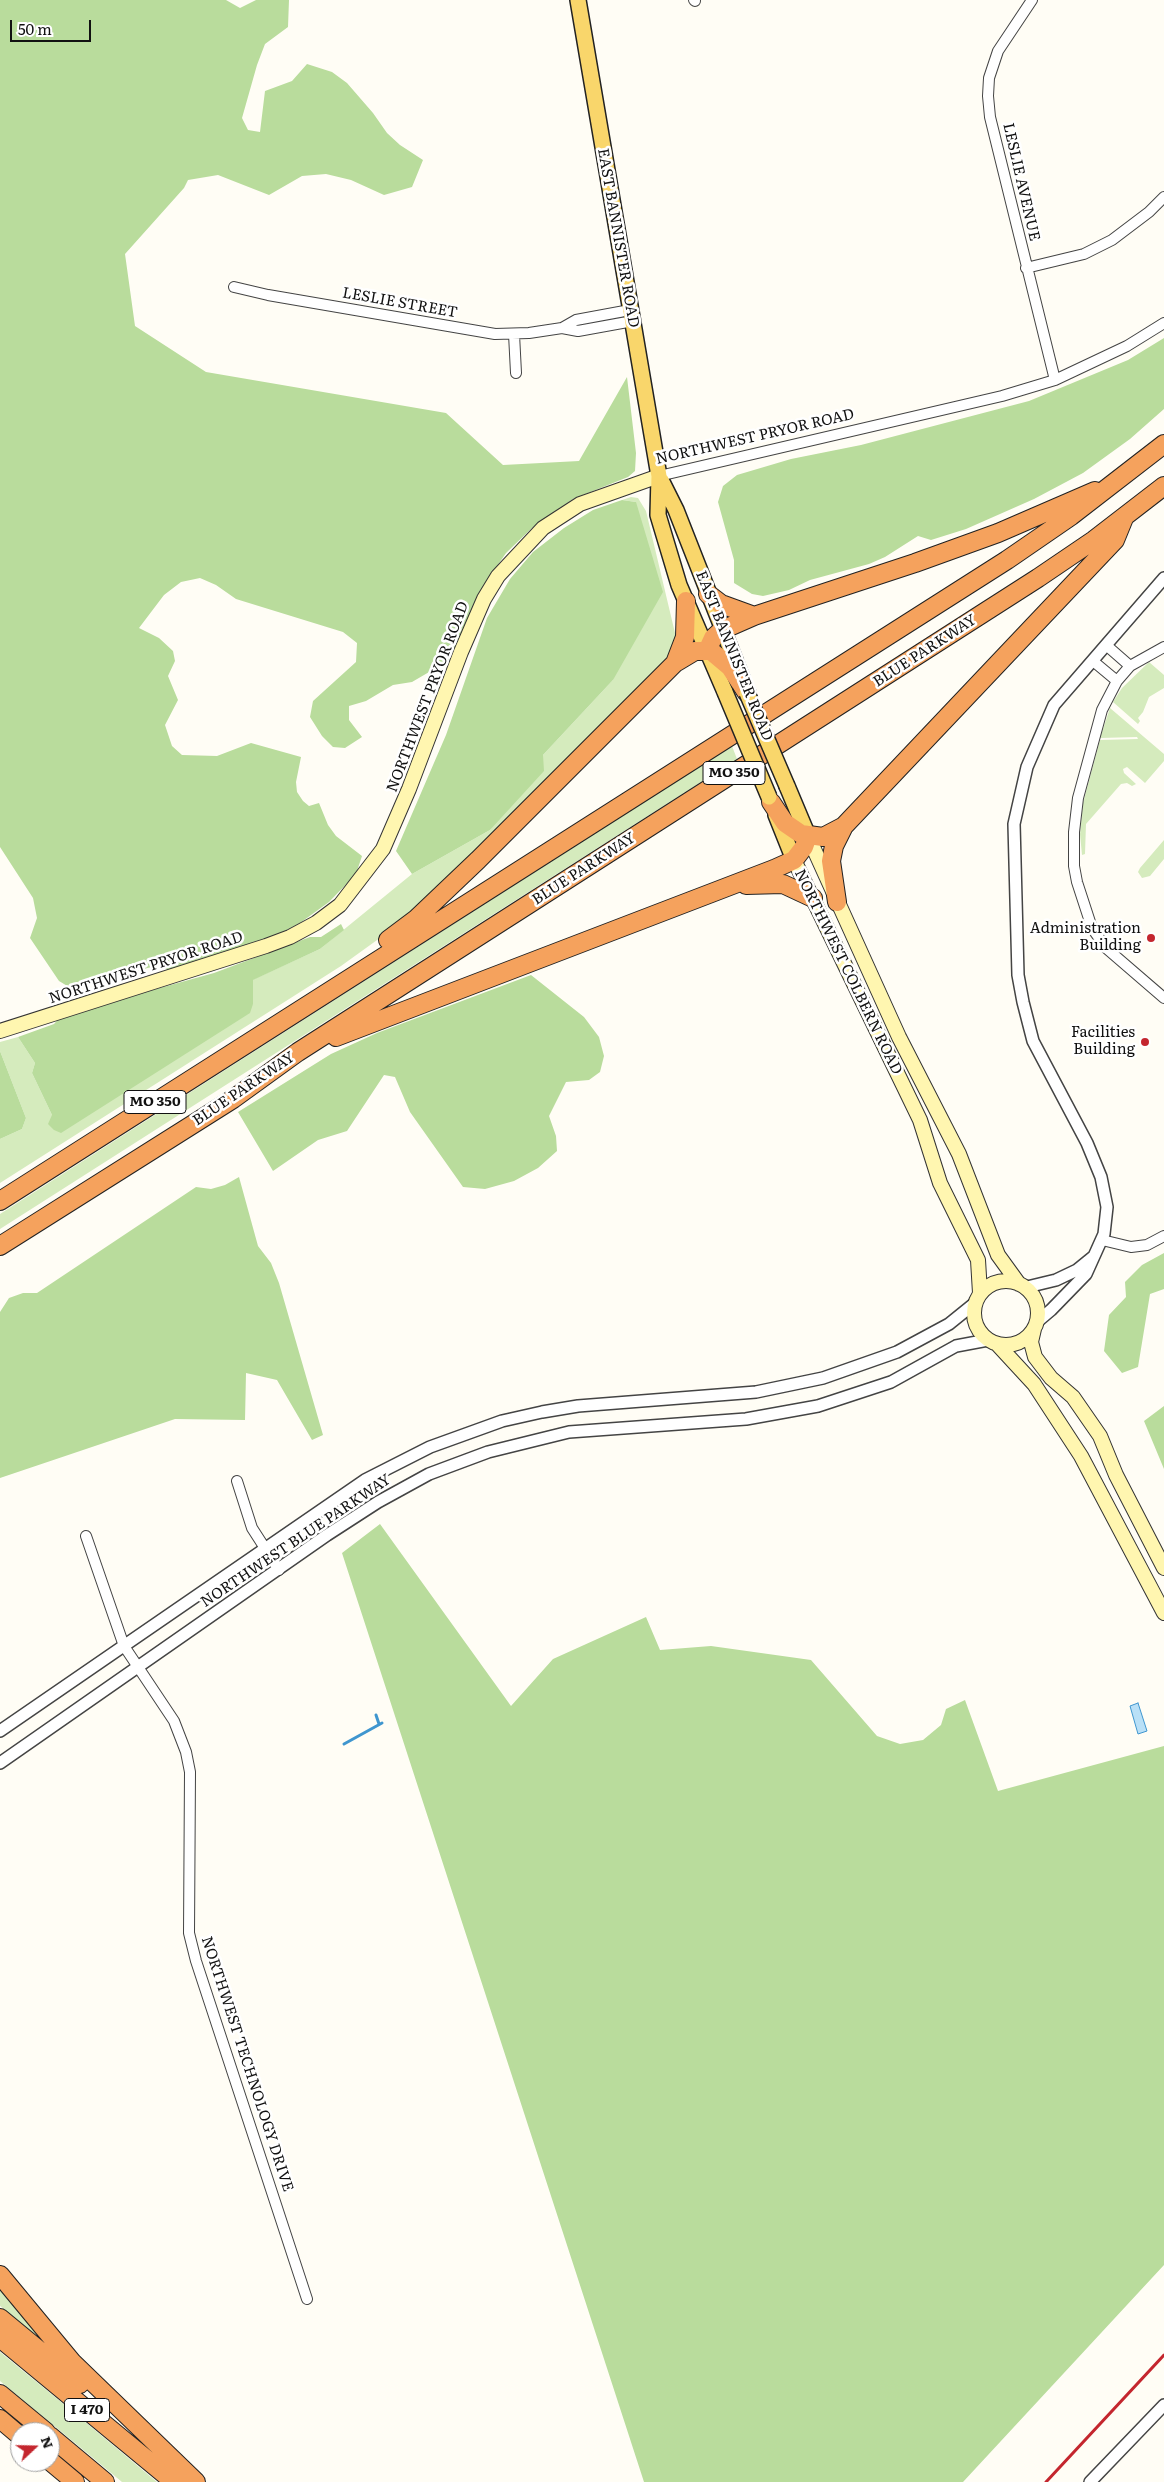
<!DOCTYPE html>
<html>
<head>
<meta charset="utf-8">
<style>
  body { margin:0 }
  #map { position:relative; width:1164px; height:2482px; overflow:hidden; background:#fffdf5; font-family:Literata,serif }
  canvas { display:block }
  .north { position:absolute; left:10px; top:2422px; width:50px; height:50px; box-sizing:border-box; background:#fff; border:1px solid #a0a0a0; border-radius:50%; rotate:69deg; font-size:14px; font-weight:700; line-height:20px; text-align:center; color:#111 }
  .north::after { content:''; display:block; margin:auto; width:18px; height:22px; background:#c4262e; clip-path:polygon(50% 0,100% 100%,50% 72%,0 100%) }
  .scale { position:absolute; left:10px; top:20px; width:81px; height:22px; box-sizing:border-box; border:2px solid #111; border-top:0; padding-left:6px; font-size:15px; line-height:18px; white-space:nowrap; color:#111; -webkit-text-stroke:4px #fff; paint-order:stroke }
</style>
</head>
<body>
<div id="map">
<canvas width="1164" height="2482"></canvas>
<div class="north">N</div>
<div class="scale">50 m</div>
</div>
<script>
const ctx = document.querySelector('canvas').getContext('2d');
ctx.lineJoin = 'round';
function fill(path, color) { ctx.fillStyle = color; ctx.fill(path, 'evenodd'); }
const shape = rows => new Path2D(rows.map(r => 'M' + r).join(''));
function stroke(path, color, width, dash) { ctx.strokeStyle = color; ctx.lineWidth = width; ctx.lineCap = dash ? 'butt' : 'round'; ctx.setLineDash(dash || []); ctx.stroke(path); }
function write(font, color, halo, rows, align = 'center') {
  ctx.font = font + ' Literata,serif'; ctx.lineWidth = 5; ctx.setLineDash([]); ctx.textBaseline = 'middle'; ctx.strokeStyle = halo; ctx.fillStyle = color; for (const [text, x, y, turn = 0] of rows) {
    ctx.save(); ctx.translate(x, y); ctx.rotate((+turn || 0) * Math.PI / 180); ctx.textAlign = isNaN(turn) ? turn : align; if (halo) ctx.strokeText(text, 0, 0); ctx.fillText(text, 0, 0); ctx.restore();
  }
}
const green = shape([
  [631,497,638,498,646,511,675,633,676,643,669,659,492,835,391,930,341,966,0,1183,0,1139,22,1129,26,1118,0,1051,0,1042,18,1037,35,1063,32,1073,52,1115,253,1004,252,980,320,949,412,874,490,830,543,755,613,680,636,502,622,500],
  [1149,662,1164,675,1164,688,1149,697,1143,712,1138,718,1140,721,1138,724,1113,702,1122,688],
  [1110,708,1164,754,1164,761,1145,783,1127,767,1123,769,1124,773,1136,784,1132,786,1127,783,1121,784,1086,824,1085,854,1082,855,1080,834,1083,803,1100,740,1138,739,1137,737,1100,738],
  [732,746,737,759,0,1229,0,1214],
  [1164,840,1164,859,1150,876,1142,878,1138,872,1140,868],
  [0,2282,45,2342,0,2306],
  [0,2352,66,2406,157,2482,122,2482,0,2381]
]);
const forest = shape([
  [0,0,226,0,240,8,256,0,289,0,288,27,265,44,257,65,242,118,248,130,260,132,265,91,292,81,307,64,332,72,347,83,373,113,387,133,400,145,423,160,412,187,384,195,351,180,326,174,302,176,269,195,218,175,188,180,184,188,125,254,135,326,206,372,446,413,503,465,579,461,627,377,636,453,635,471,628,477,573,499,532,528,506,553,480,591,448,661,412,682,393,685,366,701,349,706,349,720,362,737,345,748,333,747,322,736,310,717,313,701,356,662,357,643,343,632,236,599,216,585,200,578,181,582,164,595,139,628,159,638,173,651,175,661,168,676,178,700,165,725,172,746,182,755,217,756,251,743,301,757,296,782,297,792,303,801,309,806,319,803,328,825,336,836,362,856,356,874,329,902,300,923,279,934,239,950,169,971,160,965,69,987,59,981,30,938,37,918,33,898,0,847],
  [1164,338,1164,409,1130,439,1083,473,1034,499,966,529,931,540,918,536,885,557,869,564,810,580,789,590,763,596,752,594,734,583,734,560,718,502,723,486,737,475,791,459,861,445,1029,401,1128,360],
  [622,500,636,502,663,592,613,680,543,755,544,771,490,830,412,874,396,851,446,735,487,618,510,579,533,552,564,528,593,510],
  [341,924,344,930,320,949,253,980,253,1004,250,1013,61,1133,54,1130,48,1124,52,1115,32,1073,35,1063,18,1037,54,1024,62,1015,214,973,310,937,321,937],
  [531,975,584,1017,599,1037,604,1056,600,1072,589,1080,566,1082,549,1116,556,1136,557,1151,538,1168,514,1181,485,1189,463,1187,410,1112,395,1077,384,1075,347,1131,318,1140,273,1171,238,1112,331,1054,377,1033],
  [0,1051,26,1118,22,1129,0,1139],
  [239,1177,258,1246,271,1263,279,1283,323,1435,312,1440,277,1380,246,1373,245,1420,175,1419,0,1478,0,1312,9,1298,23,1293,37,1293,196,1187,211,1189,225,1185],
  [1164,1253,1164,1289,1150,1294,1138,1367,1122,1373,1104,1351,1109,1315,1126,1297,1125,1282,1142,1265],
  [1164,1406,1164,1469,1144,1421],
  [380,1524,511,1706,553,1659,646,1617,660,1650,711,1646,811,1660,877,1736,900,1744,923,1740,941,1725,946,1709,965,1700,998,1791,1164,1746,1164,2265,963,2482,644,2482,342,1553]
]);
const water = shape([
  [1138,1703,1147,1731,1138,1734,1130,1706,1138,1703]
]);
const stream = shape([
  [376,1715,379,1724],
  [344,1744,382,1723]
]);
const minor = shape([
  [694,0,695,1],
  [1032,0,998,51,989,78,988,96,990,117,1055,380],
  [1026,268,1084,254,1112,240,1149,212,1164,197],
  [234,287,268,295,495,334,529,333,562,328,578,331,633,321],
  [562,328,576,320,630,310],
  [514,334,516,373],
  [659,476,1002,396,1055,380,1127,346,1164,323],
  [1106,645,1130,666],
  [1164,647,1130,666,1117,681,1102,710,1078,798,1074,832,1074,866,1077,882,1092,928,1106,948,1164,998],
  [1093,661,1117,681],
  [1102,1240,1131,1247,1147,1245,1164,1236],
  [237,1481,252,1528,279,1570],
  [86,1536,124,1646,174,1721,186,1752,190,1772,189,1933,196,1961,307,2299]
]);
const tertiary = shape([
  [1027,1287,1056,1280,1077,1270,1093,1257],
  [1038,1321,1051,1310,1086,1274,1104,1234,1107,1207,1101,1177,1087,1143,1033,1041,1023,1002,1018,975,1014,824,1027,767,1054,705,1164,578],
  [0,1731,365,1480,430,1447,502,1421,542,1412,578,1406,756,1392,823,1378,897,1352,949,1324,975,1303],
  [0,1763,327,1535,378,1502,429,1474,488,1452,569,1432,746,1419,818,1406,891,1382,956,1346,988,1340],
  [1090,2482,1164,2405]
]);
const secondary = shape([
  [808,836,899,1037,959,1154,998,1255,1019,1284],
  [794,860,920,1120,940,1183,978,1260,980,1293],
  [0,1031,266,946,290,937,316,923,340,905,383,849,409,789,461,652,484,599,498,576,543,528,580,504,659,476],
  '974 1313a32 32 0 1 1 64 0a32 32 0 1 1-64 0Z',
  [1034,1329,1031,1342,1035,1357,1051,1378,1073,1397,1100,1436,1116,1475,1164,1568],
  [998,1345,1034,1384,1081,1456,1164,1613]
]);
const primary = shape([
  [578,0,659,476,658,515,679,585,725,692],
  [661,480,676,510,742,678],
  [787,786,808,836],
  [776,815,794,860]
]);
const motorway = shape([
  [708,594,721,604,754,616],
  [707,651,713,638,722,630,754,616,915,563,998,533,1095,491],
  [675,663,685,637,686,601],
  [771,802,785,823,801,834,823,837,844,826,1115,540,1124,518],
  [746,885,783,884,813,898],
  [837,902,831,861,834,846,844,826],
  [388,940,416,919,478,860,675,663,695,651,711,651,730,667,747,693],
  [336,1037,774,869,794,860,804,847,808,836],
  [0,1201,1007,560,1071,516,1164,444],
  [0,1246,233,1099,298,1052,1038,578,1094,540,1164,486],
  [0,2275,72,2362,196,2482],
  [0,2318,80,2384],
  [0,2338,174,2482],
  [0,2394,46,2432],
  [0,2419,20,2436],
  [50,2436,105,2482],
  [50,2461,75,2482]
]);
const rail = shape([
  [1046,2482,1164,2355]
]);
const primaryBridge = shape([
  [725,692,769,797],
  [747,693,787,786]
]);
const markers = [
  [1151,938,5,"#c4262e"],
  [1145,1042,5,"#c4262e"]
];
const shields = [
  [734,773,62],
  [155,1102,62],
  [87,2410,45]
];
const shieldNames = [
  ["MO 350",734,773],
  ["MO 350",155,1102],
  ["I 470",87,2410]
];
const streetNames = [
  ["LESLIE AVENUE",1021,182,77],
  ["EAST BANNISTER ROAD",618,238,80],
  ["LESLIE STREET",400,303,10],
  ["NORTHWEST PRYOR ROAD",755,437,-13],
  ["BLUE PARKWAY",925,651,-33],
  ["EAST BANNISTER ROAD",734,656,68],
  ["NORTHWEST PRYOR ROAD",428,697,-69],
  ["BLUE PARKWAY",584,869,-33],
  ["NORTHWEST PRYOR ROAD",146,968,-18],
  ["NORTHWEST COLBERN ROAD",848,972,64],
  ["BLUE PARKWAY",244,1089,-34],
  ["NORTHWEST BLUE PARKWAY",296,1541,-34],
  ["NORTHWEST TECHNOLOGY DRIVE",247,2064,72]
];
const poiNames = [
  ["Administration",1141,929],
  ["Building",1141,946],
  ["Facilities",1135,1033],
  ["Building",1135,1050]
];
fill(green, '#d5ebbd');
fill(forest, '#b9dc9c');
fill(water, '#b9e0f7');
stroke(water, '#3f96cf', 1);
stroke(stream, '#3f96cf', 3);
stroke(minor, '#444', 12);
stroke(tertiary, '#444', 14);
stroke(secondary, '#333', 16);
stroke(primary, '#222', 18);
stroke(motorway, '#222', 20);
stroke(minor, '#fff', 10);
stroke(tertiary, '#fff', 11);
stroke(secondary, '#fff6b0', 14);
stroke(primary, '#f9d66b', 15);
stroke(motorway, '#f5a25d', 18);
stroke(rail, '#c4262e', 3);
stroke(primaryBridge, '#222', 18, []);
stroke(primaryBridge, '#f9d66b', 15);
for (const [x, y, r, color] of markers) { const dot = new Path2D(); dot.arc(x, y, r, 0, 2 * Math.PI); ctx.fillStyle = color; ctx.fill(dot); stroke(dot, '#fff', 2); }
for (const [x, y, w] of shields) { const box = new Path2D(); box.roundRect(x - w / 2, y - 11.5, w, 23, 4); ctx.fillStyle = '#fff'; ctx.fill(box); stroke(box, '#111', 1); }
write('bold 14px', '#111', null, shieldNames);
write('15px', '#111', '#fff', streetNames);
write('15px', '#111', '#fff', poiNames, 'right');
</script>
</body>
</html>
